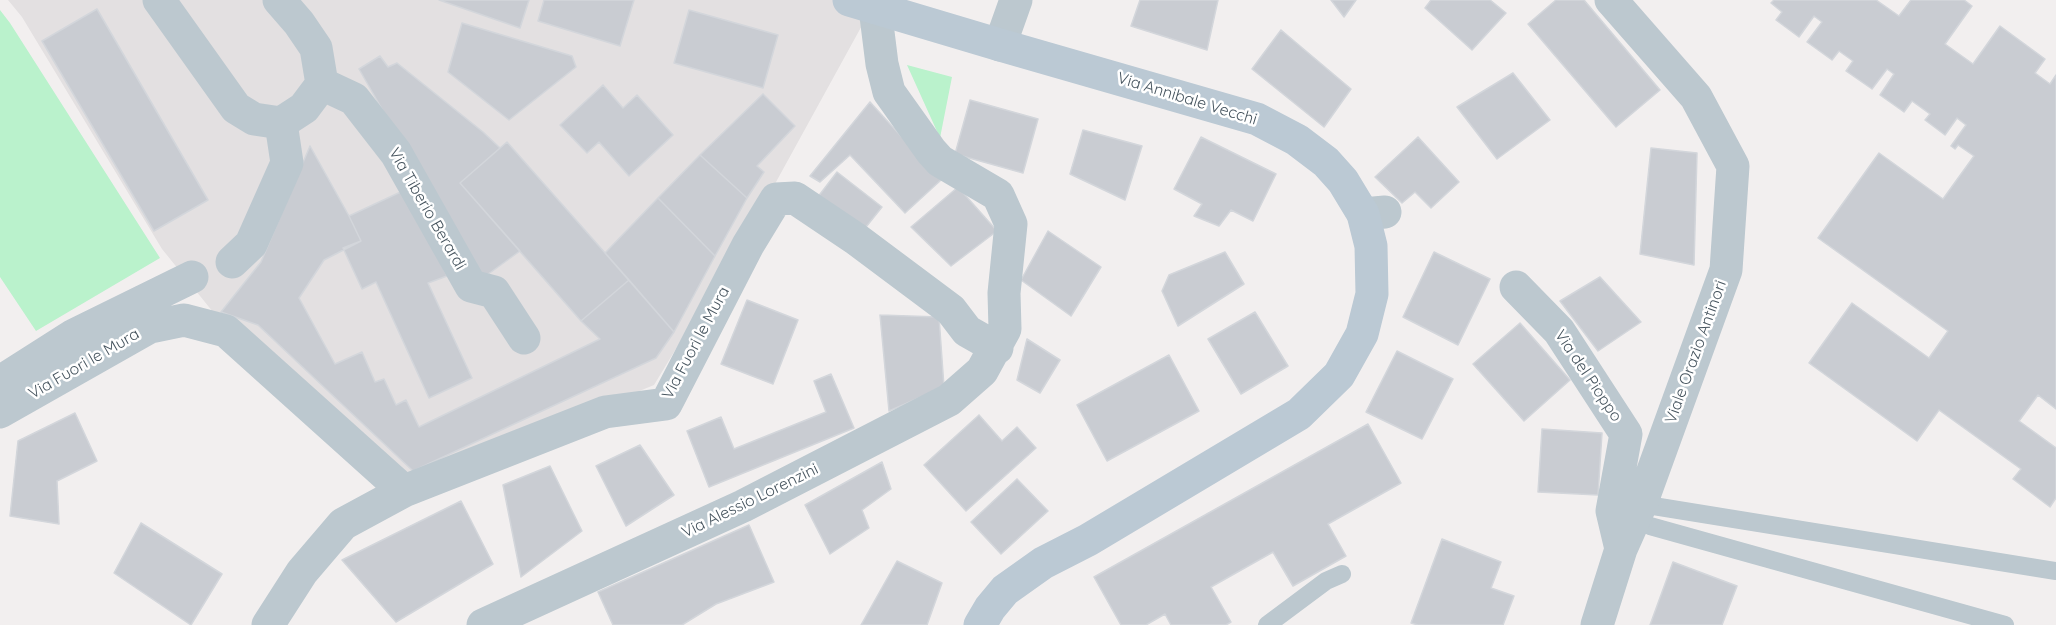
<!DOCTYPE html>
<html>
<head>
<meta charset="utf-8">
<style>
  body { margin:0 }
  canvas { display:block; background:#f2efef }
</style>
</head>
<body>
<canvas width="2056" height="625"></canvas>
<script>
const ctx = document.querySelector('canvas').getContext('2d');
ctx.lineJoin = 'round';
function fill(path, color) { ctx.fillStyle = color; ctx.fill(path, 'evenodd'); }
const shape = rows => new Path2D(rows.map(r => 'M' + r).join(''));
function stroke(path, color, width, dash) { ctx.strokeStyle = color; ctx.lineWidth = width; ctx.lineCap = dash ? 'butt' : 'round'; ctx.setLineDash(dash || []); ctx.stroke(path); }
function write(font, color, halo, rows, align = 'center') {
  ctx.font = font + ' Quicksand,sans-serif'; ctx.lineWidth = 5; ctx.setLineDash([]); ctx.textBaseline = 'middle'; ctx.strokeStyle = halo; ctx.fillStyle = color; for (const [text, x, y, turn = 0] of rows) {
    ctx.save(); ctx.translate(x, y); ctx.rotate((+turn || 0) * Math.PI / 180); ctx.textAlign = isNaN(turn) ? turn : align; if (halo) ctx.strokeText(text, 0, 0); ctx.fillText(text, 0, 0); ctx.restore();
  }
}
const education = shape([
  [8,0,876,0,765,202,654,385,411,485,213,312,162,249,22,17]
]);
const green = shape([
  [0,10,10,23,160,258,36,331,0,277],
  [907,65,952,77,940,138]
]);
const building = shape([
  [439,0,529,0,520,28,439,0],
  [544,0,634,0,620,46,538,21,544,0],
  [1140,0,1218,0,1207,50,1131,26,1140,0],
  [1331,0,1356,0,1344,17,1331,0],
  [1431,0,1490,0,1506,13,1472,50,1425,8,1431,0],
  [1556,0,1584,0,1660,90,1616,127,1528,24,1556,0],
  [1774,0,1876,0,1899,16,1911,0,1964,0,1972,6,1945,44,1973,64,2000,26,2045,59,2035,73,2050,84,2056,75,2056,409,2038,395,2019,421,2056,448,2056,498,2050,507,2013,479,2021,469,1939,410,1917,441,1809,363,1852,303,1929,358,1948,331,1818,238,1879,153,1943,199,1974,156,1958,145,1955,149,1951,146,1966,125,1957,118,1945,135,1925,120,1930,114,1912,101,1904,112,1880,95,1894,74,1887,69,1872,89,1846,71,1853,61,1839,51,1832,60,1807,42,1822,22,1814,16,1799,37,1776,20,1782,12,1771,3,1774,0],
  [97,9,208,200,154,231,42,41,97,9],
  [689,10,778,35,763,88,674,63,689,10],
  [462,23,572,56,576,67,509,120,448,72,462,23],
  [1281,30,1351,89,1324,127,1252,69,1281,30],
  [380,56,388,67,397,63,483,132,500,148,460,183,520,251,480,280,359,69,380,56],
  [1513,73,1550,120,1497,159,1457,107,1513,73],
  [603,85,623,108,637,95,673,135,629,176,599,142,587,153,560,125,603,85],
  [763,94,795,126,757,166,764,172,747,198,700,155,763,94],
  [970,100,1038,119,1023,173,955,154,970,100],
  [870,102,941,180,905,213,850,155,820,182,810,176,870,102],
  [1083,130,1142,146,1125,200,1070,174,1083,130],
  [1201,137,1276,174,1253,221,1231,210,1219,226,1194,216,1202,204,1174,189,1201,137],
  [1418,137,1459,182,1431,208,1415,192,1402,203,1375,177,1418,137],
  [507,142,629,280,581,321,460,183,507,142],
  [310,146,349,216,361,241,324,260,299,298,335,364,362,352,375,382,384,379,396,405,406,400,419,427,600,339,581,321,629,280,674,332,656,358,413,471,258,325,221,312,261,262,310,146],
  [1651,148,1697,153,1694,265,1640,254,1651,148],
  [700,155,747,198,715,256,658,198,700,155],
  [837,172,882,207,858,237,814,202,837,172],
  [958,187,997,231,951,266,911,227,958,187],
  [407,189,447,276,428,283,472,378,429,398,376,282,362,289,343,248,361,241,349,216,407,189],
  [658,198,715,256,674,332,605,253,658,198],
  [1048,231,1101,267,1071,316,1021,280,1048,231],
  [1225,252,1244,284,1178,326,1162,291,1169,275,1225,252],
  [1434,252,1490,279,1458,345,1403,317,1434,252],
  [1600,277,1641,322,1598,351,1560,301,1600,277],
  [747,300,798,320,773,384,721,364,747,300],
  [1255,312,1288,366,1241,394,1208,339,1255,312],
  [880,315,939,317,944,387,889,411,880,315],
  [1520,323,1570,380,1524,421,1473,364,1520,323],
  [1027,339,1060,360,1040,393,1017,380,1027,339],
  [1397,351,1453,379,1422,439,1366,412,1397,351],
  [1169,355,1199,411,1107,461,1077,405,1169,355],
  [831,374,854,428,709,487,687,431,721,417,734,449,826,412,814,381,831,374],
  [75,413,97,461,57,481,59,524,10,516,18,441,75,413],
  [979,415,1002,441,1017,427,1036,448,966,511,924,465,979,415],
  [1368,424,1401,483,1328,524,1346,556,1293,586,1273,552,1211,587,1231,622,1226,625,1171,625,1165,614,1146,625,1121,625,1094,577,1368,424],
  [1542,429,1602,433,1598,495,1538,492,1542,429],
  [640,445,674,495,626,526,596,466,640,445],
  [882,462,891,489,862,510,869,528,830,554,805,505,882,462],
  [550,466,582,531,521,577,503,485,550,466],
  [1017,479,1048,511,1001,554,971,522,1017,479],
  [461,501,493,564,396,622,342,560,461,501],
  [141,523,222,574,191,625,114,573,141,523],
  [749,525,774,582,716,604,682,625,613,625,598,592,749,525],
  [1442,539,1501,562,1491,588,1514,596,1503,625,1418,625,1411,623,1442,539],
  [897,561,942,583,927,625,861,625,897,561],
  [1673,562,1737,586,1722,625,1650,625,1673,562]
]);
const lane = shape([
  [1641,504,2056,571],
  [1634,518,1650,526,2005,625],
  [1267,625,1326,581,1342,574]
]);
const street = shape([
  [159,0,236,108,254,119,281,123,304,108,322,84,316,48,299,23,279,0],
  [1000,45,1016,0],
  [322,84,354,99,396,153,471,286,494,292,524,338],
  [1363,214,1385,212],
  [232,262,251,244,287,163,281,123],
  [1516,287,1559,331,1626,434,1612,511,1621,549],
  [0,382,74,335,192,277],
  [0,412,150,327,184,320,226,331,404,491],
  [268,625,302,572,343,524,404,491,605,412,666,404,748,245,776,199,795,198,856,239,951,310,967,331,997,348],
  [483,625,743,506,949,400,982,371,1005,329,1004,293,1011,224,998,195,940,161,931,151,889,92,882,64,875,8],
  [1597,625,1621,549,1641,504,1726,270,1733,166,1696,97,1611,0]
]);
const secondary = shape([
  [849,0,1000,45,1257,119,1297,140,1326,162,1343,181,1363,214,1371,246,1372,294,1362,334,1339,375,1299,414,1088,540,1043,563,1005,590,990,608,980,625]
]);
const streetNames = [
  ["Via Annibale Vecchi",1187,99,17],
  ["Via Tiberio Berardi",427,209,60],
  ["Via Fuori le Mura",696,343,-62],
  ["Viale Orazio Antinori",1696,352,-70],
  ["Via Fuori le Mura",84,364,-30],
  ["Via del Pioppo",1588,376,56],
  ["Via Alessio Lorenzini",750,501,-26]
];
fill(education, '#e3e0e1');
fill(green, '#baf2cc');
fill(building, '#c9ccd2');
stroke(building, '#d3d6db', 1.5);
stroke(lane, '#bcc8cf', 18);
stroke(street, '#bcc8cf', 33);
stroke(secondary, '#bbc9d4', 33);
write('16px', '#46545e', '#fff', streetNames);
</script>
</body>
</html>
